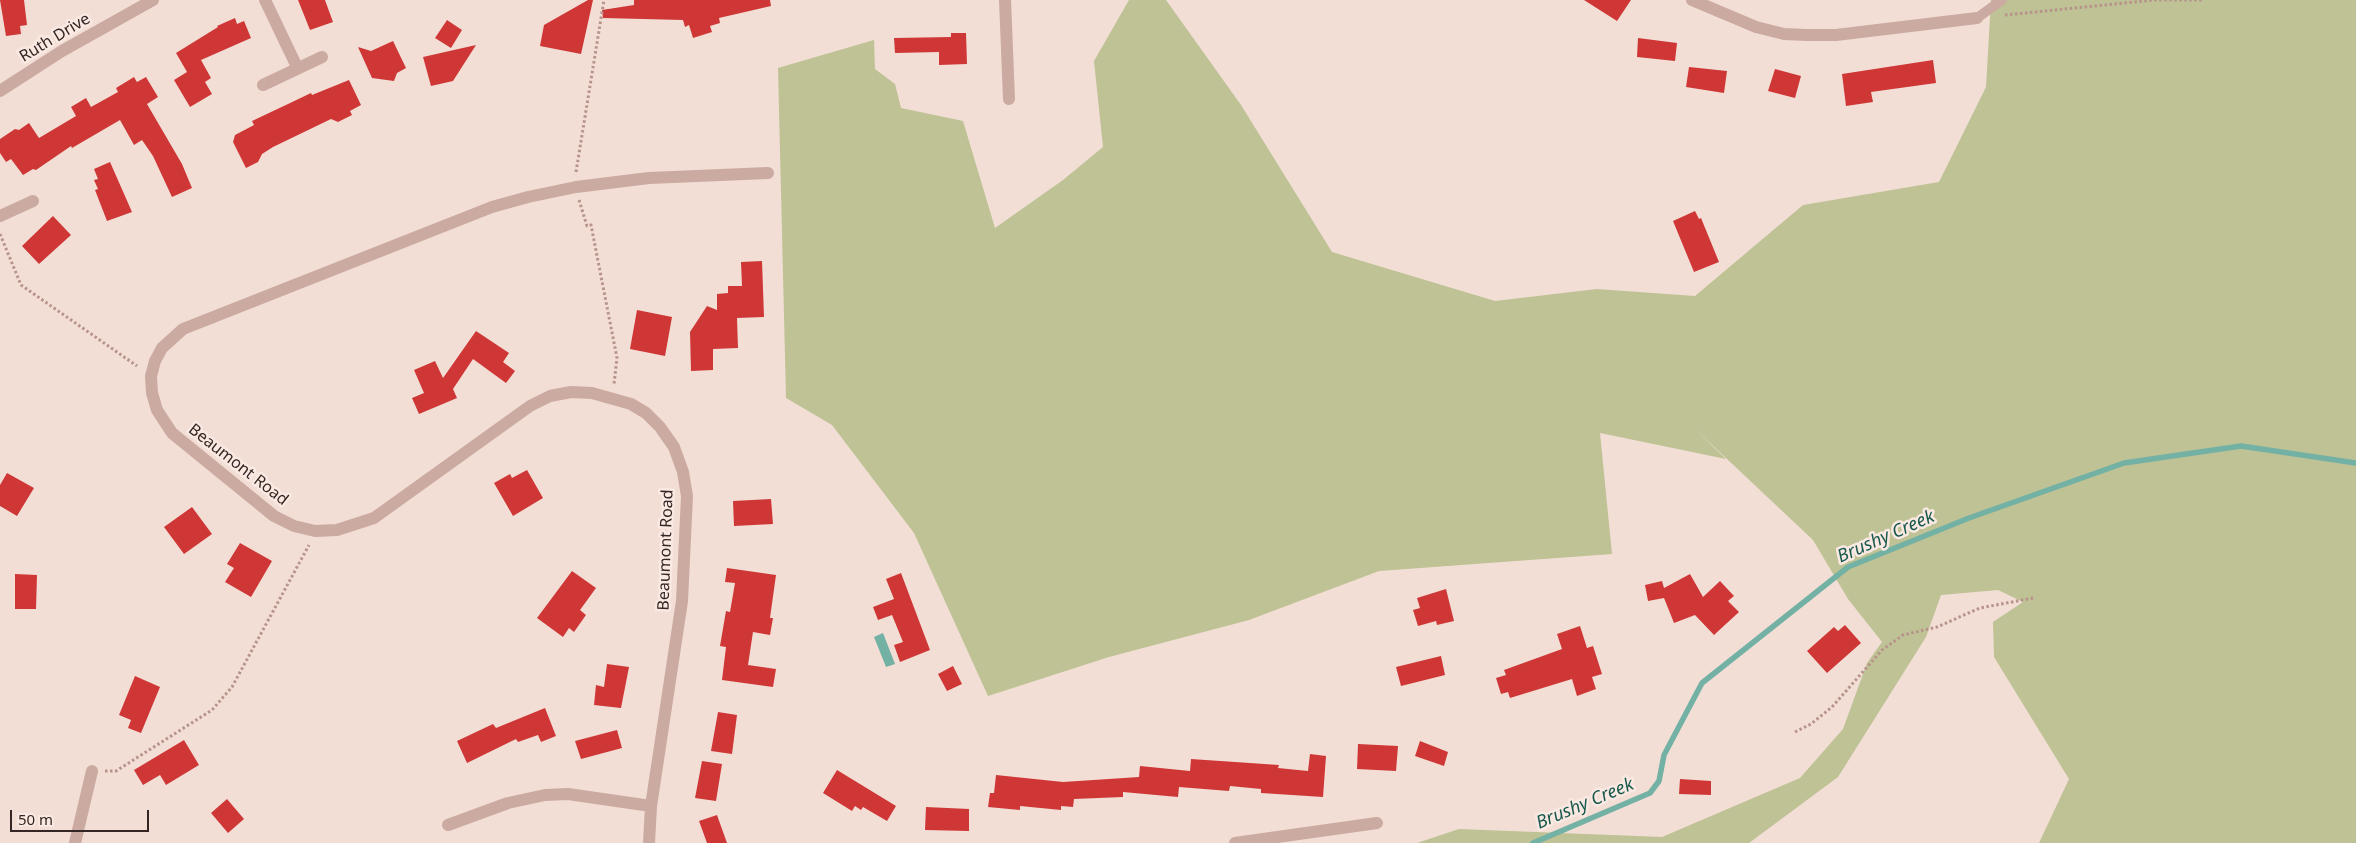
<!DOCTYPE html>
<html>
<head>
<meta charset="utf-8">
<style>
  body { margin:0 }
  #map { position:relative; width:2356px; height:843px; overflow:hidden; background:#f2ded5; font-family:"Noto Sans",sans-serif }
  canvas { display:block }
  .scale { position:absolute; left:10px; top:810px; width:139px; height:22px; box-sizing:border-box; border:2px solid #342624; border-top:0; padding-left:6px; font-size:15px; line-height:18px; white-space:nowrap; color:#342624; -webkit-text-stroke:4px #fae9e2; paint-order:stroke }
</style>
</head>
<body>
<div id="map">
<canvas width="2356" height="843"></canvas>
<div class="scale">50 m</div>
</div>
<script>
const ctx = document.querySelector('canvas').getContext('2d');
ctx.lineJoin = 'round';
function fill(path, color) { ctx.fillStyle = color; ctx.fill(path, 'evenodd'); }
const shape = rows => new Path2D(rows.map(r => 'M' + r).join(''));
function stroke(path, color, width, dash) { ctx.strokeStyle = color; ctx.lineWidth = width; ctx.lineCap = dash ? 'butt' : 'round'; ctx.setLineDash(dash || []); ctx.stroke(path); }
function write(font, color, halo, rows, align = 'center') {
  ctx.font = font + ' "Noto Sans",sans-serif'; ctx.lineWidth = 5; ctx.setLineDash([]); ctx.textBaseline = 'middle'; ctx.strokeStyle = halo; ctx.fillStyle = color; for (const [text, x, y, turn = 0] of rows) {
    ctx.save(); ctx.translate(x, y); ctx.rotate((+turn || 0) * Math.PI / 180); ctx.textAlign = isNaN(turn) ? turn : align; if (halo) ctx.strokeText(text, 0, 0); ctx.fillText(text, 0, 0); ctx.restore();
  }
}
const green = shape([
  [1129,0,1166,0,1241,105,1332,252,1495,301,1597,289,1695,296,1803,205,1939,182,1986,87,1991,0,2356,0,2356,843,2039,843,2069,779,1994,657,1993,622,2023,602,1998,590,1941,595,1926,637,1838,777,1749,843,1417,843,1459,829,1662,837,1800,778,1843,729,1867,663,1882,642,1848,599,1813,540,1692,426,1726,459,1600,433,1612,554,1379,571,1249,620,1109,657,988,696,914,533,832,425,786,398,778,68,874,40,875,69,895,84,901,108,963,121,995,228,1063,180,1103,147,1094,61]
]);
const water = shape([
  [883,633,895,664,886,667,874,637]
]);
const stream = shape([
  [1533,843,1650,793,1659,781,1664,755,1702,683,1848,567,1969,518,2124,463,2241,446,2356,463]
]);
const building = shape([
  [0,0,24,0,27,25,20,26,21,34,6,36],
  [298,0,325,0,333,22,310,30],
  [588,0,593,0,581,54,540,46,544,25],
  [634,0,770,0,771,6,719,18,720,23,710,26,712,32,693,38,689,25,685,27,683,20,603,18,602,10,634,5],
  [1584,0,1631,0,1617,21],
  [235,18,237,24,244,21,251,38,201,60,211,78,205,82,212,94,190,107,174,80,187,72,176,53,218,27,217,26],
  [447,20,462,30,451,48,435,38],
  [951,33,966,33,967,64,939,65,939,52,895,53,894,38,951,37],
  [1638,38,1677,43,1675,61,1637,57],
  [393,41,406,68,397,73,394,81,372,78,358,47,371,51],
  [476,45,453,81,431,86,423,57],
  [1933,60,1936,83,1871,92,1873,102,1846,106,1842,74],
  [1689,67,1727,71,1724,93,1686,87],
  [1775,69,1801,76,1795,98,1768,91],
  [134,77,137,82,146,77,158,97,147,104,182,164,192,188,172,197,153,156,142,140,134,145,120,120,72,148,71,146,36,170,33,169,23,175,11,159,6,162,0,153,0,139,15,129,19,130,29,123,39,138,76,116,71,107,86,98,91,107,118,92,116,88],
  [349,80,361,105,350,111,352,115,338,122,331,119,273,147,262,154,258,162,246,168,233,142,235,135,254,125,252,121,288,104,311,93,312,95],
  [110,162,132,212,107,221,95,190,98,189,94,180,98,179,94,169],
  [1695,211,1699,219,1701,218,1719,262,1694,272,1673,221],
  [53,216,71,235,39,264,22,246],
  [762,261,764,317,737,318,738,348,713,349,713,370,691,371,690,332,707,306,717,310,717,294,728,293,728,286,742,286,741,262],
  [637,310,672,317,665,356,630,349],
  [476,331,509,353,503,362,515,371,506,383,473,359,453,389,457,398,419,414,412,398,424,393,414,370,435,361,443,378],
  [527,470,543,498,513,516,494,483,510,474,512,478],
  [7,473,34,488,17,516,0,506,0,485],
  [771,499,773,524,734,526,733,501],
  [192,507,212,534,184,554,164,527],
  [240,543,272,561,251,597,225,582,234,568,227,564],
  [727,568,776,575,770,618,773,618,770,635,753,632,748,665,776,669,773,687,722,680,726,647,720,646,726,611,730,612,735,583,725,582],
  [572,571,596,588,580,610,586,615,574,632,569,628,563,637,537,618],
  [901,573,930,650,900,662,894,645,903,642,892,615,878,620,873,607,894,599,886,579],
  [15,574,37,575,36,609,15,609],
  [1690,574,1703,597,1720,581,1734,596,1728,601,1739,612,1714,635,1695,615,1674,623,1664,598,1648,601,1645,585,1662,581,1664,588],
  [1446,589,1454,621,1437,625,1436,621,1418,626,1413,610,1420,608,1417,598],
  [1845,625,1861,643,1827,673,1807,651,1834,627,1838,631],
  [1580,626,1587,648,1593,646,1602,674,1592,677,1596,689,1577,696,1572,679,1510,698,1508,692,1501,694,1496,678,1506,675,1504,670,1562,649,1557,634],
  [1441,656,1445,675,1401,686,1396,667],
  [607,664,629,667,621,708,594,705,596,685,604,687],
  [953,666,962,684,947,691,938,674],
  [135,676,160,687,141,733,128,728,131,720,119,715],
  [545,708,556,736,541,742,538,735,518,742,516,739,467,763,457,741,493,724,496,728],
  [718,712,737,715,732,754,711,751],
  [617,730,622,748,581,759,575,741],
  [184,740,199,765,166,785,160,775,143,785,134,770],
  [1420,741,1448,752,1444,766,1415,756],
  [1358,744,1398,746,1396,771,1357,769],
  [1310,754,1326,756,1323,797,1261,793,1261,789,1230,786,1229,791,1179,787,1178,797,1123,792,1123,797,1074,799,1073,807,1061,806,1061,810,1020,806,1020,810,988,807,990,793,994,793,996,775,1063,782,1139,777,1140,766,1190,771,1191,759,1279,765,1278,768,1308,771],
  [702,761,722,764,716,801,695,798],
  [837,770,896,806,887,821,863,807,861,810,855,806,852,811,823,793],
  [1680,779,1711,781,1711,795,1679,794],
  [227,799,244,819,228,833,211,813],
  [926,807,969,809,969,831,925,830],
  [717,815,727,843,707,843,699,821]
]);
const path = shape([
  [2005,15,2154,0,2204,0],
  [576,172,604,0],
  [579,200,587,226,591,225,617,358,614,384],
  [0,234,21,285,137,366],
  [1795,732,1811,724,1832,707,1882,650,1903,635,1937,627,1980,608,2033,598],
  [105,771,116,771,212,710,232,687,309,545]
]);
const service = shape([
  [1977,18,2002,0]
]);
const minor = shape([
  [265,0,297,67],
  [1005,0,1009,99],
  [1692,0,1756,27,1784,34,1807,35,1836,35,1977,18],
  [263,85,322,57],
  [0,91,62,51,153,0],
  [0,216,33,201],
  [448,825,508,803,545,795,568,794,651,806],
  [75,843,92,771],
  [649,843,651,806,682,601,687,496,683,472,674,447,660,427,646,413,631,404,592,393,571,392,550,396,530,406,374,518,337,530,315,531,294,526,274,516,172,433,157,410,152,393,151,376,155,361,162,348,183,329,492,207,528,197,576,187,649,178,768,173],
  [1235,843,1377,823]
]);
const streetNames = [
  ["Ruth Drive",55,38,-31],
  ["Beaumont Road",238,465,38],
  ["Beaumont Road",666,550,-88]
];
const waterNames = [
  ["Brushy Creek",1886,537,-24],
  ["Brushy Creek",1585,804,-23]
];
fill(green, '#bec295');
fill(water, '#73b1a5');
stroke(stream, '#73b1a5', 5.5);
fill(building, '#cf3737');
stroke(path, '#b7938b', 3, [2.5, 2.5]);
stroke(service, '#cbaaa1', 10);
stroke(minor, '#cbaaa1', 12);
write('16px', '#342624', '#fae9e2', streetNames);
write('italic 18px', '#17584d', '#fae9e2', waterNames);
</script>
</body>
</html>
